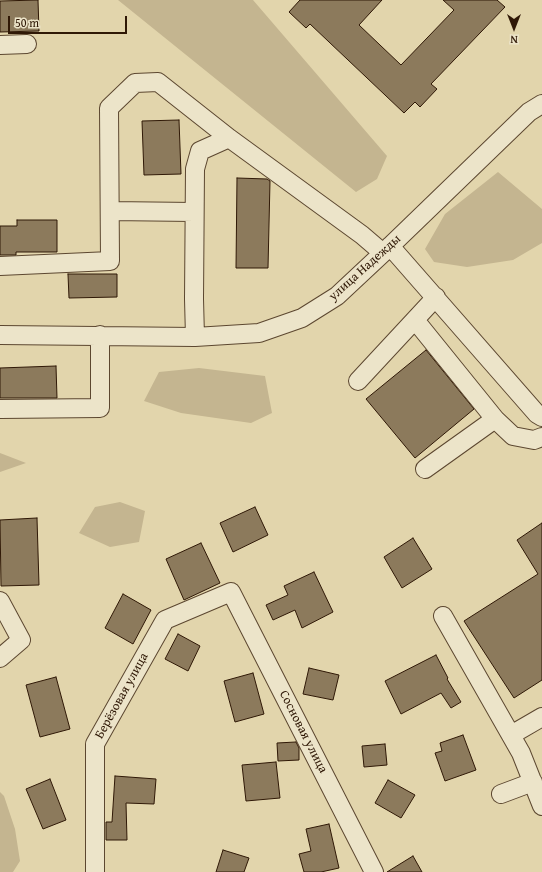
<!DOCTYPE html>
<html>
<head>
<meta charset="utf-8">
<style>
  body { margin:0 }
  #map { position:relative; width:542px; height:872px; overflow:hidden; background:#e2d5ac; font-family:"Gentium Book Plus",serif }
  canvas { display:block }
  .north { position:absolute; left:494px; top:8px; width:40px; height:40px; -webkit-text-stroke:3px #ece4c9; paint-order:stroke; rotate:180deg; font-size:11px; font-weight:700; line-height:16px; text-align:center; color:#2f1806 }
  .north::after { content:''; display:block; margin:auto; width:14px; height:18px; background:#2f1806; clip-path:polygon(50% 0,100% 100%,50% 72%,0 100%) }
  .scale { position:absolute; left:8px; top:16px; width:119px; height:18px; box-sizing:border-box; border:2px solid #2f1806; border-top:0; padding-left:5px; font-size:12px; line-height:14px; white-space:nowrap; color:#2f1806; -webkit-text-stroke:3px #ece4c9; paint-order:stroke }
</style>
</head>
<body>
<div id="map">
<canvas width="542" height="872"></canvas>
<div class="north">N</div>
<div class="scale">50 m</div>
</div>
<script>
const ctx = document.querySelector('canvas').getContext('2d');
ctx.lineJoin = 'round';
function fill(path, color) { ctx.fillStyle = color; ctx.fill(path, 'evenodd'); }
const shape = rows => new Path2D(rows.map(r => 'M' + r).join(''));
function stroke(path, color, width, dash) { ctx.strokeStyle = color; ctx.lineWidth = width; ctx.lineCap = dash ? 'butt' : 'round'; ctx.setLineDash(dash || []); ctx.stroke(path); }
function write(font, color, halo, rows, align = 'center') {
  ctx.font = font + ' "Gentium Book Plus",serif'; ctx.lineWidth = 3.5; ctx.setLineDash([]); ctx.textBaseline = 'middle'; ctx.strokeStyle = halo; ctx.fillStyle = color; for (const [text, x, y, turn = 0] of rows) {
    ctx.save(); ctx.translate(x, y); ctx.rotate((+turn || 0) * Math.PI / 180); ctx.textAlign = isNaN(turn) ? turn : align; if (halo) ctx.strokeText(text, 0, 0); ctx.fillText(text, 0, 0); ctx.restore();
  }
}
const green = shape([
  [118,0,253,0,387,156,377,179,356,192],
  [498,172,542,209,542,243,513,260,467,267,434,262,425,249,445,214],
  [199,368,265,376,272,413,251,423,181,413,144,401,159,372],
  [0,453,26,463,0,472],
  [120,502,145,511,139,542,110,547,79,533,95,507],
  [0,792,4,796,15,829,20,861,13,872,0,872]
]);
const building = shape([
  [38,0,39,31,0,32,0,1,38,0],
  [300,0,382,0,359,25,401,65,454,10,443,0,497,0,505,7,431,84,437,89,420,107,415,102,404,113,310,24,306,28,289,12,300,0],
  [179,120,181,174,144,175,142,121,179,120],
  [237,178,267,179,270,181,268,268,236,268,237,178],
  [17,220,57,220,57,252,16,252,16,255,0,255,0,226,17,226,17,220],
  [68,274,117,274,117,297,69,298,68,274],
  [426,350,474,409,415,458,366,399,426,350],
  [56,366,57,398,0,398,0,368,56,366],
  [255,507,268,535,233,552,220,523,255,507],
  [37,518,39,585,1,586,0,520,37,518],
  [542,523,542,680,514,698,464,621,538,574,517,540,542,523],
  [413,538,432,569,402,588,384,557,413,538],
  [201,543,220,583,184,600,166,559,201,543],
  [314,572,333,612,302,628,295,610,273,620,266,605,288,595,284,586,314,572],
  [123,594,151,610,133,644,105,628,123,594],
  [178,634,200,646,188,671,165,659,178,634],
  [436,655,448,678,447,679,461,702,451,708,441,693,401,714,385,681,436,655],
  [309,668,339,675,333,700,303,694,309,668],
  [253,673,264,714,235,722,224,681,253,673],
  [56,677,70,729,40,737,26,685,56,677],
  [463,735,476,770,445,781,435,753,442,751,440,743,463,735],
  [296,742,299,748,299,760,278,761,277,743,296,742],
  [385,744,387,765,364,767,362,746,385,744],
  [276,762,280,798,246,801,242,765,276,762],
  [115,776,156,779,154,804,126,803,127,840,106,840,106,822,112,822,115,776],
  [50,779,66,820,43,829,26,789,50,779],
  [388,780,415,795,401,818,375,803,388,780],
  [329,824,339,868,321,872,304,872,299,854,311,851,306,829,329,824],
  [223,850,249,858,244,872,216,872,223,850],
  [413,856,422,872,387,872,413,856]
]);
const minor = shape([
  [0,45,27,44],
  [110,211,194,212],
  [390,246,537,414,542,417],
  [0,266,110,261,109,108,135,83,158,82,229,138,362,235,383,253],
  [415,320,495,419],
  [0,335,195,337,259,333,302,318,337,296,383,253,529,112,542,104],
  [195,337,194,299,195,169,200,151,229,138],
  [358,381,436,297],
  [0,409,100,408,100,335],
  [425,469,495,419,513,436,534,440,542,437],
  [0,601,21,640,0,658],
  [443,616,521,753,542,806],
  [511,735,542,717],
  [501,794,533,782],
  [95,872,95,744,165,620,231,592,374,872]
]);
const streetNames = [
  ["улица Надежды",365,268,-42],
  ["Берёзовая улица",122,696,-61],
  ["Сосновая улица",303,732,63]
];
fill(green, '#c4b590');
fill(building, '#8c7a5c');
stroke(building, '#2f1806', 1);
stroke(minor, '#5c4730', 20);
stroke(minor, '#ece4c9', 18);
write('13px', '#2f1806', '#ece4c9', streetNames);
</script>
</body>
</html>
